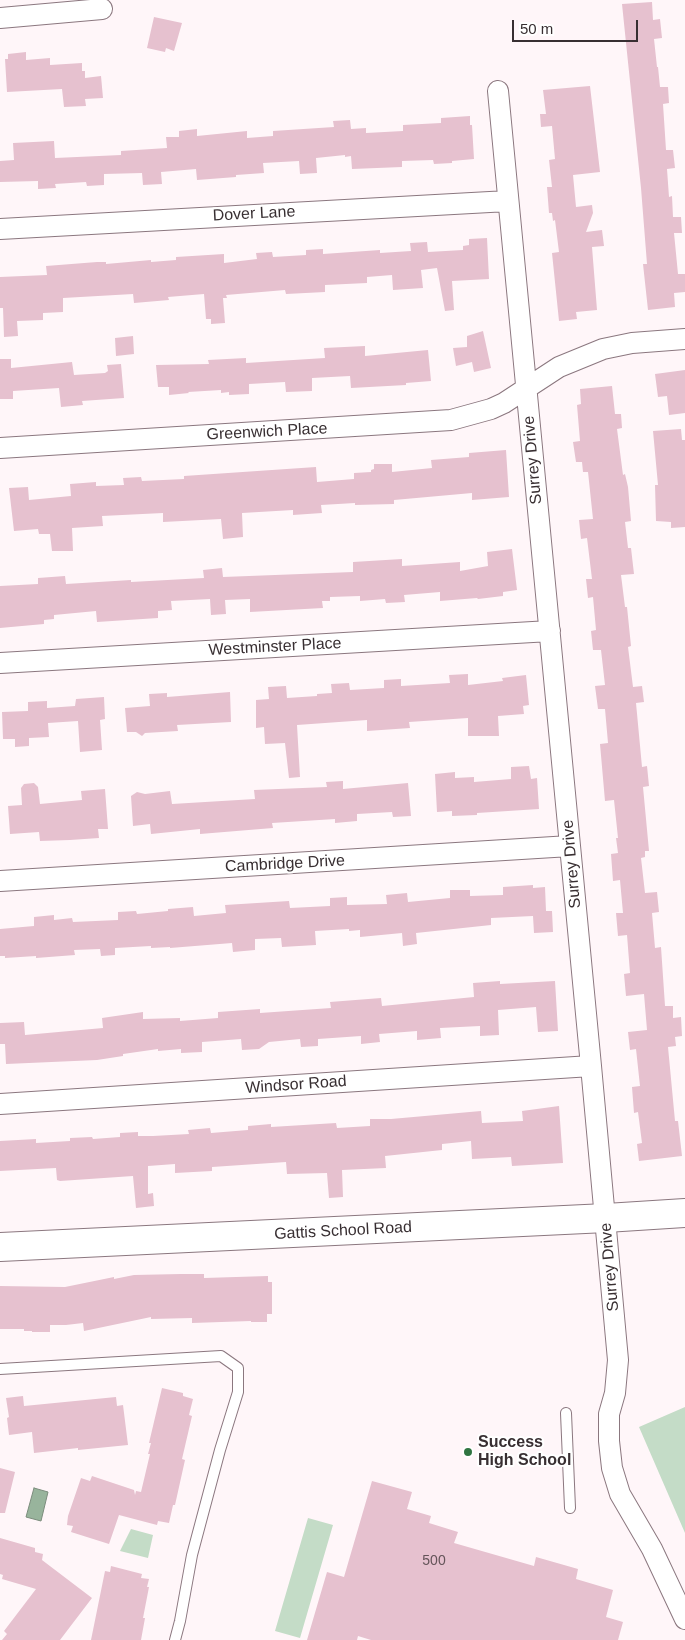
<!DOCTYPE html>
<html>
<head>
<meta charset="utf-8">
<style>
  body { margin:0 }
  #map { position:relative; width:685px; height:1640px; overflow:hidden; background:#fff6f9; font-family:Arial,sans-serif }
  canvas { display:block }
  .scale { position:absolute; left:512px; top:20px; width:126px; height:22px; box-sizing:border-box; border:2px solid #382f32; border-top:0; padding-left:6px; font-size:15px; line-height:18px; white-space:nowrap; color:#382f32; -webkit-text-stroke:4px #fff; paint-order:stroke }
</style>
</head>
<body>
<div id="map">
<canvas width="685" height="1640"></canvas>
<div class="scale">50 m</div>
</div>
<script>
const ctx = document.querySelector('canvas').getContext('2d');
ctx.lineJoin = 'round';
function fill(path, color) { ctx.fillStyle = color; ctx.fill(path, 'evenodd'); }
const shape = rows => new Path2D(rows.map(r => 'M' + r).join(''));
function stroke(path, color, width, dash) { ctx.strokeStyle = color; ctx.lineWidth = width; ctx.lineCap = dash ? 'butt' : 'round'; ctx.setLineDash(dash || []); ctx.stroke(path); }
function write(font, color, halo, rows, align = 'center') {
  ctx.font = font + ' Arial,sans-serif'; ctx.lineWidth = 4; ctx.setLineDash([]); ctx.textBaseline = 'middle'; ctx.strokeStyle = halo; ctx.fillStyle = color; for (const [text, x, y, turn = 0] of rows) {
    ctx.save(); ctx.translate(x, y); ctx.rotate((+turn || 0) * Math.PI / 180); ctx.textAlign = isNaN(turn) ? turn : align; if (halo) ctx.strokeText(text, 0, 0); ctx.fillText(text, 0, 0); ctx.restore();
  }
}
const green = shape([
  [685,1407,685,1533,639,1427],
  [308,1518,333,1525,300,1638,275,1631],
  [131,1529,153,1535,148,1558,120,1551]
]);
const water = shape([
  [34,1488,48,1492,41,1521,26,1517,34,1488]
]);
const building = shape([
  [652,2,653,20,660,19,662,38,654,39,657,67,658,67,660,87,668,87,669,103,663,104,666,150,673,150,675,168,667,169,669,197,672,196,673,217,681,217,682,233,674,233,678,274,685,274,685,292,674,293,675,307,648,310,643,264,647,264,641,188,622,4],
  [154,17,182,23,174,51,166,48,165,52,147,48],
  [26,52,26,60,50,58,50,65,82,63,82,71,85,71,85,78,101,76,103,98,85,99,86,106,64,107,62,89,7,92,5,59,8,59,8,54],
  [590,86,600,172,573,175,576,207,592,205,593,213,586,232,602,230,604,246,592,247,597,310,576,312,577,319,559,321,552,253,559,252,555,220,553,221,552,213,549,213,547,187,552,187,549,160,555,159,552,126,541,127,540,114,546,114,543,90],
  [470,116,470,125,472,125,474,159,452,161,452,163,434,164,433,160,402,161,402,167,352,169,351,156,345,157,345,155,316,158,317,173,300,174,299,161,263,163,264,173,236,175,236,177,197,180,196,169,161,172,162,184,143,185,142,173,104,174,104,185,87,186,86,182,55,184,56,188,38,189,38,181,0,182,0,161,14,160,13,143,54,141,55,158,121,155,121,151,167,148,166,137,179,137,179,131,197,129,197,136,247,131,247,138,273,136,273,131,334,127,333,121,350,120,351,129,366,128,366,133,403,131,403,125,441,123,441,118],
  [487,238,489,279,452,281,454,310,445,311,437,268,421,270,423,288,393,290,392,275,367,277,367,283,325,285,325,292,286,294,285,290,226,295,227,298,223,298,225,323,211,324,211,319,206,319,204,294,168,297,169,300,134,303,133,294,63,298,63,312,43,313,43,320,17,321,18,336,4,337,3,308,0,308,0,277,47,275,46,266,97,262,106,262,106,264,151,260,151,262,176,260,176,257,224,254,224,263,257,259,256,253,272,252,273,257,306,255,306,250,323,249,323,254,380,250,380,253,411,251,410,243,427,242,428,252,463,250,463,246,469,245,469,239],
  [483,331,491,368,474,372,472,362,456,366,453,348,467,347,467,336],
  [133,336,134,354,116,356,115,338],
  [365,346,365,356,428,350,431,381,406,383,406,385,351,388,350,376,312,378,312,391,286,392,285,382,249,384,249,394,229,395,229,392,221,393,221,390,188,392,189,393,169,395,169,387,158,387,156,365,209,364,208,360,246,358,246,363,325,358,324,348],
  [0,359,11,359,11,368,72,362,74,375,105,373,108,371,107,365,121,364,124,398,82,401,83,405,61,407,59,388,13,391,13,399,0,399],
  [685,370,685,413,669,415,667,396,658,397,655,374],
  [612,386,615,414,621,414,622,428,617,429,623,475,625,474,628,487,631,521,625,522,628,548,631,548,634,574,621,575,625,607,627,607,631,646,628,647,633,687,642,686,644,702,636,703,642,767,647,766,649,786,643,787,649,851,645,851,645,857,641,858,645,893,657,892,659,912,652,913,655,948,661,947,665,1006,673,1006,673,1018,681,1017,682,1036,675,1037,676,1046,668,1047,675,1121,678,1121,682,1156,639,1161,637,1144,642,1143,638,1112,634,1113,632,1087,640,1086,636,1049,630,1050,628,1032,647,1030,644,994,626,996,624,974,630,973,627,935,618,936,616,913,623,913,620,880,613,881,611,854,618,853,616,838,618,838,614,800,605,801,600,744,608,743,605,709,598,709,595,686,605,685,601,650,593,650,591,631,596,630,593,597,588,598,586,579,592,579,587,538,581,539,579,520,593,519,588,472,583,472,582,462,576,462,573,442,580,441,577,405,581,404,580,389],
  [681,429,682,440,685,440,685,527,671,528,671,522,656,521,655,485,658,485,653,431],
  [506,450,509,497,472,500,472,493,394,500,394,504,355,505,355,503,321,505,322,513,293,515,293,510,242,513,243,537,223,539,221,519,163,522,163,513,102,516,103,526,72,528,73,551,52,551,50,534,39,534,38,529,14,531,9,488,28,487,29,500,71,496,70,484,96,482,96,486,124,485,123,478,141,477,142,481,184,479,184,476,316,467,317,482,354,479,354,473,371,472,371,470,374,469,374,464,392,464,392,472,432,468,431,460,469,457,469,453],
  [512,549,517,590,503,592,503,596,478,599,477,598,440,601,440,592,404,595,405,602,386,603,385,599,360,601,360,596,330,597,330,601,322,601,323,608,250,612,250,599,225,600,226,614,211,615,210,599,171,601,172,610,158,611,158,618,97,622,96,611,54,615,54,619,44,620,44,624,0,628,0,586,38,584,38,578,65,576,66,584,131,580,131,582,204,578,203,570,222,568,223,577,353,572,353,562,402,559,402,566,460,562,460,571,488,566,487,552],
  [468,674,468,685,503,681,502,678,526,675,529,705,523,706,524,714,498,716,499,736,468,736,468,718,409,722,410,728,367,731,367,720,297,725,300,777,289,778,285,743,265,744,264,727,256,728,256,700,269,699,268,687,286,686,287,698,317,696,317,694,332,693,331,684,349,683,350,690,384,688,384,680,401,679,401,686,450,683,449,675],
  [230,692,231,722,177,725,178,731,145,733,142,736,136,732,127,732,125,708,150,706,149,694,167,693,167,697],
  [104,697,105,719,100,720,102,750,80,752,78,721,48,723,49,737,29,738,29,746,15,747,15,739,3,739,2,712,28,711,28,702,47,701,47,708,75,706,76,699],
  [529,766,531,779,537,778,539,809,477,813,477,815,452,816,452,811,437,812,435,774,455,772,455,778,474,777,474,782,511,779,511,767],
  [343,781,343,789,408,783,411,816,393,817,392,812,357,814,357,821,335,823,335,819,272,823,273,828,200,834,200,829,151,834,150,824,133,826,131,796,137,792,145,794,170,791,172,804,255,799,254,790,327,787,326,782],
  [34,783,38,787,40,804,82,800,81,791,105,789,108,829,98,829,99,838,70,840,40,841,39,832,10,834,8,806,22,805,21,788,24,784],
  [533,885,533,888,545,887,546,911,552,911,553,932,534,933,533,916,491,918,491,925,416,933,417,944,403,946,402,933,360,937,360,930,349,931,349,929,315,931,316,945,282,947,281,938,255,939,255,950,233,952,232,943,170,948,170,947,151,948,151,946,115,948,115,955,101,956,100,949,74,950,75,955,36,958,36,956,5,958,5,956,0,956,0,929,34,926,34,917,54,915,54,920,72,918,73,922,118,920,118,912,136,911,137,914,168,911,168,909,193,907,194,916,226,913,225,905,289,901,290,908,330,906,330,898,347,897,347,905,387,904,386,895,407,893,408,902,450,898,450,890,470,890,470,896,503,895,503,887],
  [500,981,500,984,555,981,558,1031,538,1032,536,1007,498,1010,499,1035,480,1036,480,1026,440,1028,441,1038,417,1040,417,1031,379,1034,380,1042,361,1044,361,1036,318,1039,318,1046,301,1047,300,1039,269,1042,259,1049,242,1050,241,1039,202,1042,202,1052,181,1053,181,1049,158,1051,158,1049,123,1054,123,1056,97,1060,6,1064,5,1044,0,1044,0,1023,24,1022,25,1035,103,1028,102,1018,143,1012,143,1019,180,1018,180,1021,218,1018,218,1012,260,1009,260,1013,331,1008,330,1002,381,998,382,1006,474,997,473,983],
  [559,1106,563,1163,512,1166,511,1157,472,1159,471,1141,442,1144,442,1150,385,1156,386,1168,342,1170,343,1197,329,1198,327,1173,287,1174,286,1162,212,1167,212,1171,175,1173,175,1164,148,1166,148,1194,153,1193,154,1206,136,1208,133,1176,60,1181,57,1180,56,1168,0,1171,0,1141,36,1139,36,1143,70,1141,70,1138,92,1137,93,1139,120,1137,120,1133,138,1132,138,1136,153,1136,189,1134,188,1130,210,1128,211,1133,248,1130,248,1126,271,1124,271,1127,336,1123,337,1128,370,1126,370,1119,391,1119,481,1111,482,1123,523,1121,522,1111],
  [181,1274,204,1274,204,1278,268,1276,268,1282,272,1282,272,1314,267,1314,267,1322,251,1322,251,1321,192,1323,192,1318,151,1319,151,1317,84,1331,83,1323,66,1325,50,1325,50,1332,32,1332,32,1331,24,1331,24,1329,0,1329,0,1286,65,1287,114,1277,114,1279,134,1275],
  [162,1388,183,1393,183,1396,193,1399,189,1415,192,1416,182,1459,185,1460,175,1505,173,1505,169,1523,158,1521,157,1525,119,1515,109,1544,71,1532,73,1526,67,1525,68,1516,81,1478,90,1481,92,1476,134,1490,135,1495,136,1491,141,1492,150,1454,148,1454,151,1443,149,1443],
  [23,1396,24,1406,116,1397,117,1406,123,1405,128,1445,78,1450,78,1448,34,1453,32,1432,9,1435,7,1418,9,1417,6,1398],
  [0,1468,15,1472,5,1513,0,1513],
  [372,1481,412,1492,407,1509,431,1516,429,1523,458,1532,454,1543,534,1566,536,1557,578,1569,576,1579,613,1590,606,1617,623,1622,618,1640,371,1640,358,1636,357,1640,307,1640,327,1572,344,1577],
  [0,1538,35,1548,35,1552,43,1554,42,1560,92,1598,60,1640,2,1640,7,1634,4,1631,36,1589,2,1579,3,1575,0,1574],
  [111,1566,142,1574,141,1578,149,1579,147,1587,149,1587,143,1618,145,1618,141,1640,91,1640,105,1571,110,1572]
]);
const service = shape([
  [0,1369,221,1356,238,1368,238,1392,220,1450,192,1555,180,1621,175,1640],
  [566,1413,570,1508]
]);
const minor = shape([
  [0,18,102,9],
  [498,91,591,1066,618,1360,615,1393,609,1414,609,1441,612,1468,620,1494,652,1549,685,1619],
  [0,229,508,201],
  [0,448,451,420,491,409,504,403,559,367,603,349,632,343,685,339],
  [0,663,550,631],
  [0,881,570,846],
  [0,1104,591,1066]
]);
const secondary = shape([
  [0,1247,606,1218,685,1213]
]);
const markers = [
  [468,1452,5,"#307541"]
];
const numberNames = [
  ["500",434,1561]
];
const streetNames = [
  ["Dover Lane",254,214,-3],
  ["Greenwich Place",267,432,-3],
  ["Surrey Drive",533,460,-95],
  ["Westminster Place",275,647,-3],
  ["Cambridge Drive",285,864,-3],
  ["Surrey Drive",572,864,-95],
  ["Windsor Road",296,1085,-4],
  ["Gattis School Road",343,1231,-3],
  ["Surrey Drive",610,1267,-95]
];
const poiNames = [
  ["Success",478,1443],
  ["High School",478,1461]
];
fill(green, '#c4dcc7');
fill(water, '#98b49c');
stroke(water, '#7b8c7c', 1);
fill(building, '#e6c1cf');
stroke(service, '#8b777f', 12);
stroke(minor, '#8b777f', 22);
stroke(secondary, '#8b777f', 30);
stroke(service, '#fff', 10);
stroke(minor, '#fff', 20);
stroke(secondary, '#fff', 28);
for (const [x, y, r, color] of markers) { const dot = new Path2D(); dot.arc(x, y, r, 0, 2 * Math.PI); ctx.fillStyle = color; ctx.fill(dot); stroke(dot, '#fff', 2); }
write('14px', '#645459', null, numberNames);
write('16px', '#382f32', '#fff', streetNames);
write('bold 16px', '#382f32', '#fff', poiNames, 'left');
</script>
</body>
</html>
